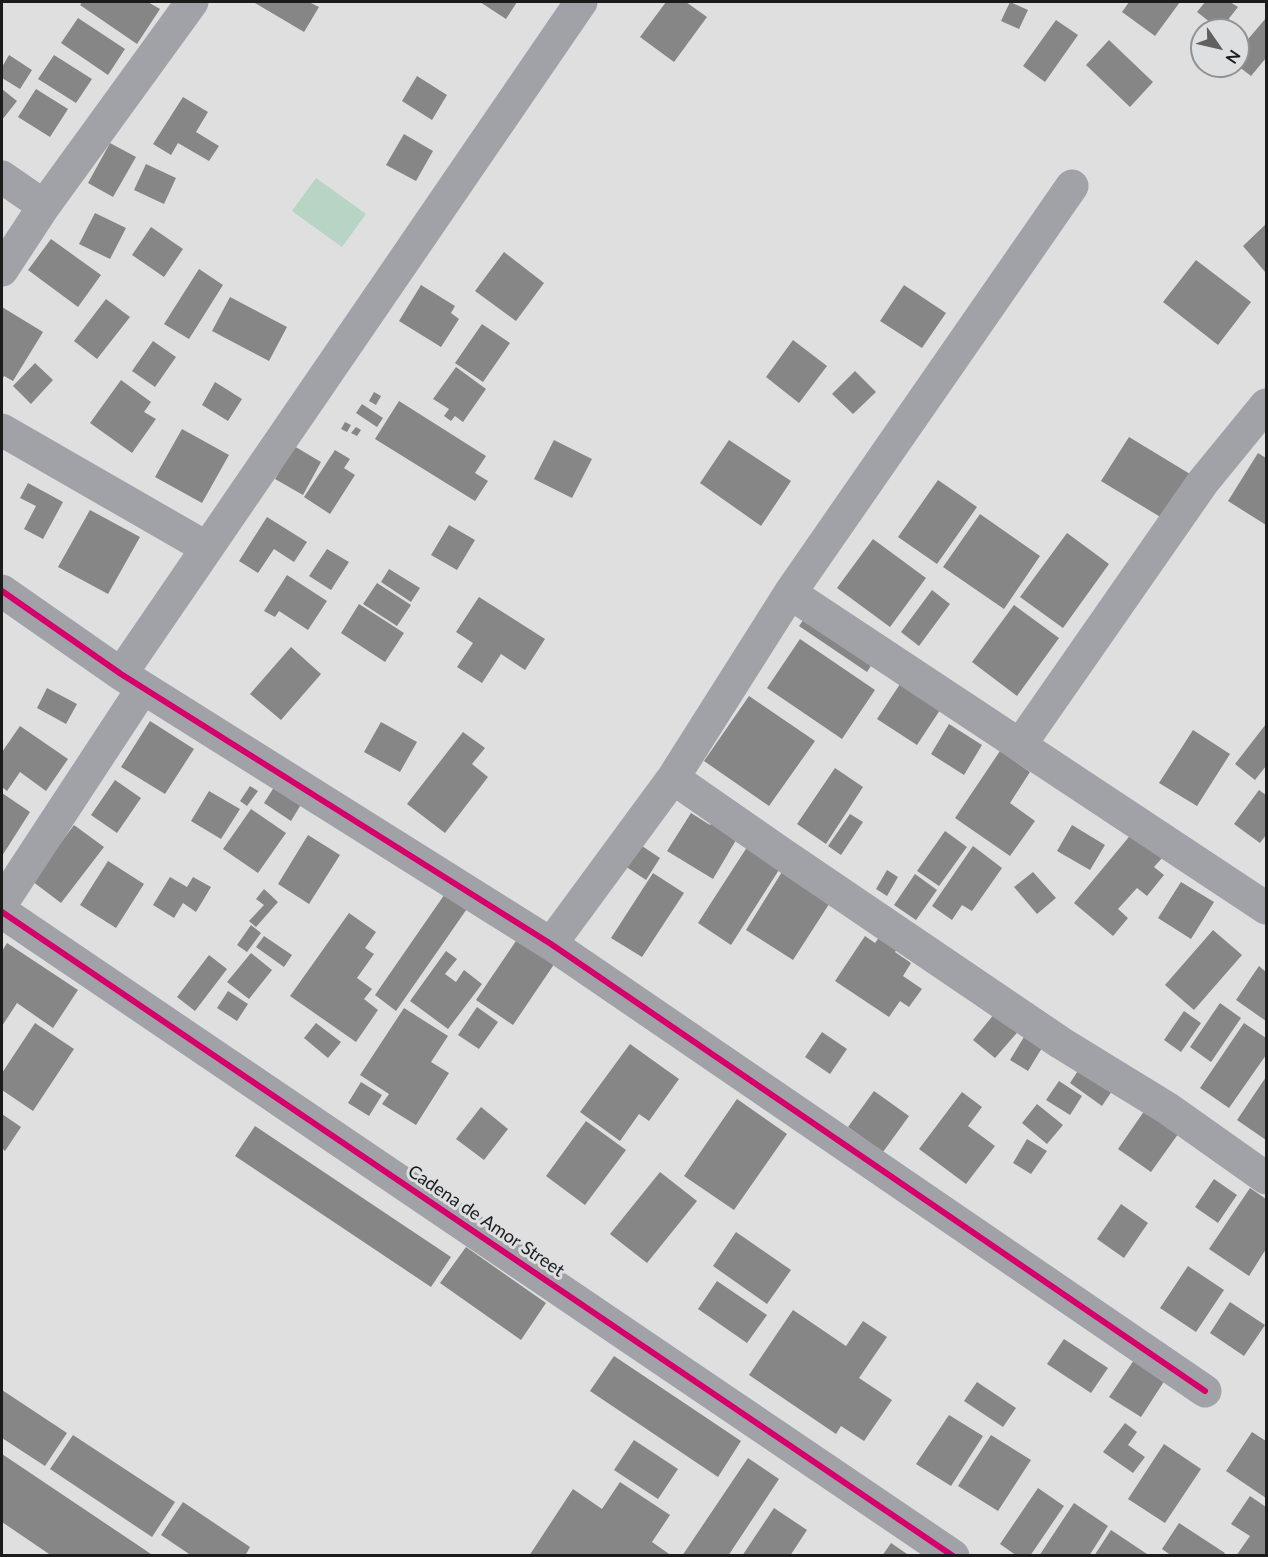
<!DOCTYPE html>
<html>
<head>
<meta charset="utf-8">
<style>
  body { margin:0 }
  #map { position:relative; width:1268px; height:1557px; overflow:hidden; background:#dfdfe0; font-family:Lato,sans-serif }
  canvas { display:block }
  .frame { position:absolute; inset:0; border:3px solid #1b1b1c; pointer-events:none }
  .north { position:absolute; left:1190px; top:18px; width:60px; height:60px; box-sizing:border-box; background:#dedfe1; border:2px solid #909192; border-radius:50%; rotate:124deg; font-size:16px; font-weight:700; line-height:24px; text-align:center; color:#1b1b1c }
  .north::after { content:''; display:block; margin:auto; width:21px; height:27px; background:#606061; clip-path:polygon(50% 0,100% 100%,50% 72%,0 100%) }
</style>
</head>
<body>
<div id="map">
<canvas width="1268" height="1557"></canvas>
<div class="frame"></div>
<div class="north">N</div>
</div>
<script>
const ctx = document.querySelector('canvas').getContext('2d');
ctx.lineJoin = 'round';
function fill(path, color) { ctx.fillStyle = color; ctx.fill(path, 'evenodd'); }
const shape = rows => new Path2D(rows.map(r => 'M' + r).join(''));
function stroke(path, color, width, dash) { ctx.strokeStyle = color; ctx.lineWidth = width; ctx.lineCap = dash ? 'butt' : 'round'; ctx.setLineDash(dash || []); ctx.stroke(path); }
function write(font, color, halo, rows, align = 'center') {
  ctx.font = font + ' Lato,sans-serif'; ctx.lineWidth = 6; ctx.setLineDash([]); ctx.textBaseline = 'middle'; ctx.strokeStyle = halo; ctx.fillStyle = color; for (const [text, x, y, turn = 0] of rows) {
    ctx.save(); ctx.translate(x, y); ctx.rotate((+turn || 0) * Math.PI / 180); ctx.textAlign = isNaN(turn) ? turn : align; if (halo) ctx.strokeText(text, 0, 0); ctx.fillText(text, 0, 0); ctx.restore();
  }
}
const green = shape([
  [316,178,366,214,342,247,292,211]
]);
const building = shape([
  [82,2,148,2,160,9,137,44,80,5],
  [257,2,309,2,319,7,304,32,255,3],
  [480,2,517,2,506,19],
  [666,2,686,2,707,17,674,62,640,37],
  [1010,2,1028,10,1019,29,1001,21],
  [1129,2,1180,2,1155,36,1122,12],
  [1205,2,1230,2,1238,7,1220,30,1197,12],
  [78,18,125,49,108,75,61,43],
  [1266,18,1266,58,1251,76,1238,66,1238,51],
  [1056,20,1078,35,1045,82,1023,66],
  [1109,40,1153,82,1130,107,1086,65],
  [9,55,32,70,20,89,2,78,2,67],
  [54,55,92,79,76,103,38,79],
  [417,76,447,95,432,120,402,101],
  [2,89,17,101,2,120],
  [36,89,68,109,50,137,18,117],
  [183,97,208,112,196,132,219,146,209,161,178,143,171,155,153,144],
  [404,134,433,151,416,181,386,165],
  [110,143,136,157,113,197,88,183],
  [146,164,176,178,164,204,134,190],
  [95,213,126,228,110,259,79,244],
  [1266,224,1266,273,1243,246],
  [151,227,183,249,164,277,132,255],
  [51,239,101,275,78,307,28,270],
  [504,252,544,283,516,321,475,291],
  [1196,260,1251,302,1218,345,1163,302],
  [199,269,223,285,189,339,164,324],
  [421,285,455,306,451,313,459,319,441,347,399,321],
  [904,285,946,313,922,348,880,321],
  [230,297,287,327,269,361,212,331],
  [106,299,130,317,97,359,74,341],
  [2,307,43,332,13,381,4,376,2,380],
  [482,324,510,343,483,382,455,363],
  [793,340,827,366,799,403,766,377],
  [153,341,176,357,155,387,132,371],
  [35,363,53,380,31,404,13,386],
  [456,367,486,389,463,422,455,416,451,421,444,416,449,409,433,399],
  [855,371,876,392,853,414,832,394],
  [121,380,151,402,144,412,156,419,132,453,90,423],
  [215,382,242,399,228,421,202,405],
  [374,392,381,396,376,405,369,401],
  [399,401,486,456,475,473,488,481,475,501,375,439],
  [362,404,383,418,377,427,356,413],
  [345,422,351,425,347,432,341,429],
  [356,427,361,430,357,436,351,433],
  [182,429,229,455,202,503,155,477],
  [1129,437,1190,474,1162,518,1101,481],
  [554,440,592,459,572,498,534,479],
  [729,440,791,481,761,526,700,483],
  [294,446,321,462,303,495,275,479],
  [335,450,350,459,344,468,355,475,330,514,304,497],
  [1258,453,1266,458,1266,525,1228,501],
  [938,480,977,507,937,564,898,537],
  [28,483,63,502,43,539,24,529,36,506,20,498],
  [90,510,140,537,108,594,58,567],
  [980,514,1040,556,1004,609,943,567],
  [267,517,307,542,294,562,274,549,258,573,239,561],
  [449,525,475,540,457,570,431,555],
  [1067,533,1109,564,1063,628,1020,597],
  [873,539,926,578,890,627,837,588],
  [327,549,349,562,331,590,309,576],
  [389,569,420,588,411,602,381,582],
  [287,575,327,601,308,630,279,611,275,617,264,611],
  [377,583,411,605,397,626,363,604],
  [932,590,950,604,919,646,901,632],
  [479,597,545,639,525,670,501,654,482,683,457,667,473,643,456,632],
  [359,604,404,633,385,662,341,633],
  [1014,605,1059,638,1017,696,972,662],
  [810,610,878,655,867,672,799,626],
  [800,639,875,690,842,739,767,688],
  [291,647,321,674,281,720,250,694],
  [904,678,944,704,917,745,877,719],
  [47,688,77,704,66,724,37,708],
  [749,696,815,741,769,806,704,761],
  [150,721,194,749,165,794,121,767],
  [381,722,417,742,400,772,364,752],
  [949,724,982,745,964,775,931,754],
  [1266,724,1266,766,1255,780,1235,764],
  [20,726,68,759,46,791,20,772,7,791,2,787,2,752],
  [1193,730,1230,754,1197,806,1159,783],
  [463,732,485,748,472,764,488,777,445,833,407,804],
  [1000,751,1030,772,1010,803,1035,821,1010,856,955,818],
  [835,768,863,787,826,844,797,824],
  [115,780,141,798,117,833,91,815],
  [278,781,305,798,291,821,264,803],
  [250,786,258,791,247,806,240,801],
  [1259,790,1266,795,1266,835,1260,843,1234,824],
  [209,791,240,809,221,839,191,821],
  [2,793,30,812,2,856],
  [251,809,286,833,258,873,223,849],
  [691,813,710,825,717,815,742,830,713,879,667,851],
  [850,814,863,822,841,855,828,846],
  [74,825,104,847,61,903,32,881],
  [1072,825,1105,845,1090,870,1057,851],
  [945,831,967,847,939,886,917,871],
  [1133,832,1163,857,1154,867,1164,875,1147,896,1137,888,1118,909,1128,918,1113,936,1074,903],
  [308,835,340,855,309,904,278,884],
  [633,840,660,858,646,880,619,862],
  [751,841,784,862,731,945,698,923],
  [973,846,1002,868,972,911,962,905,952,920,932,906],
  [108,861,144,884,116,928,80,905],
  [785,867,833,898,793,960,746,930],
  [887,870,898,877,887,896,876,889],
  [1033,872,1056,898,1037,914,1014,887],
  [653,873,684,893,642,957,611,938],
  [915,874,937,890,916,920,894,905],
  [170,877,187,887,193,877,211,887,196,912,183,903,174,918,153,905],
  [1181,882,1214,902,1191,939,1158,918],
  [449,888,471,903,396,1011,375,995],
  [264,889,278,902,256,927,249,921,264,905,256,899],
  [349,913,376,932,365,948,374,954,357,978,372,989,364,999,378,1010,356,1042,290,996],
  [251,925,261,933,247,952,237,945],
  [884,930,902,942,895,952,911,963,903,976,922,989,909,1007,900,1001,889,1017,835,981,865,936,875,943],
  [1213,930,1242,955,1194,1010,1165,985],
  [520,935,557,960,513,1025,476,1000],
  [264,936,292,955,284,967,256,947],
  [7,943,78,990,53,1028,17,1003,2,1026,2,951],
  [446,951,457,959,445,974,456,982,464,970,482,984,448,1029,410,1001],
  [251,953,272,970,249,999,227,982],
  [209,955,227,969,195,1011,177,997],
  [1259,966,1266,972,1266,1021,1236,1000],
  [228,991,248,1004,237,1021,217,1008],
  [1220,1003,1241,1018,1211,1062,1190,1047],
  [477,1007,498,1022,479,1049,458,1035],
  [404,1008,448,1036,431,1062,449,1073,416,1125,382,1104,389,1094,360,1075],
  [999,1008,1022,1027,995,1058,973,1040],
  [1184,1011,1201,1023,1181,1052,1164,1040],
  [35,1023,74,1049,33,1111,2,1090,2,1073],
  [316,1023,341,1042,328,1058,304,1038],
  [1244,1023,1266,1038,1266,1055,1229,1108,1200,1088],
  [822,1032,847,1049,830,1074,805,1057],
  [1027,1032,1045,1043,1028,1071,1010,1060],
  [630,1044,679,1079,649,1121,639,1114,620,1141,580,1112],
  [1083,1063,1112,1091,1102,1106,1070,1083],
  [1266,1077,1266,1140,1237,1120],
  [1059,1081,1082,1096,1070,1115,1046,1100],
  [361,1082,382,1095,369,1116,348,1103],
  [874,1091,909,1116,883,1152,848,1127],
  [962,1092,982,1107,968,1126,995,1146,966,1184,919,1149],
  [737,1099,787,1134,734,1210,684,1176],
  [1037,1104,1063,1125,1047,1144,1022,1123],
  [481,1107,508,1129,484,1160,456,1139],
  [1147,1107,1181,1130,1151,1172,1118,1149],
  [2,1114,21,1127,5,1151,2,1148],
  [586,1121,626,1150,585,1205,546,1176],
  [255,1126,451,1257,431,1287,235,1156],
  [1027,1139,1047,1151,1031,1174,1013,1163],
  [660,1172,697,1201,647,1263,610,1234],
  [1214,1179,1237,1195,1218,1223,1195,1207],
  [1250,1188,1266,1199,1266,1249,1249,1276,1209,1249],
  [1121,1204,1148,1223,1124,1258,1097,1239],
  [736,1232,791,1270,767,1304,713,1266],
  [466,1247,546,1303,521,1340,440,1283],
  [1188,1266,1224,1290,1196,1332,1160,1308],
  [717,1281,767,1315,747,1343,698,1309],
  [1230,1302,1265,1325,1244,1356,1210,1333],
  [793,1310,846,1346,863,1321,887,1337,859,1378,892,1400,864,1441,841,1426,836,1434,749,1375],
  [1064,1339,1108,1368,1091,1393,1047,1364],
  [614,1356,741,1441,718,1477,590,1391],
  [1134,1360,1165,1380,1141,1417,1109,1397],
  [977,1382,1016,1408,1003,1427,964,1401],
  [2,1390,67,1433,45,1466,2,1438],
  [949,1415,983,1436,951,1486,916,1464],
  [1125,1423,1137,1432,1128,1445,1145,1457,1133,1473,1103,1452],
  [1252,1432,1266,1441,1266,1498,1226,1471],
  [73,1435,175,1502,152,1537,50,1469],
  [991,1435,1031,1460,998,1511,958,1486],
  [634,1440,678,1469,658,1499,614,1470],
  [1164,1444,1201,1469,1165,1523,1128,1499],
  [2,1454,154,1556,52,1556,2,1522],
  [748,1458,779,1479,728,1556,682,1556],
  [620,1482,670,1515,652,1542,672,1556,529,1556,573,1489,602,1509],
  [1038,1488,1064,1506,1030,1556,1017,1556,1000,1544],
  [1250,1496,1266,1507,1266,1556,1236,1556,1250,1536,1231,1524],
  [183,1502,250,1547,245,1556,192,1556,161,1535],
  [1074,1503,1108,1526,1089,1556,1039,1556],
  [774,1508,807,1530,790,1556,742,1556],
  [1179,1523,1225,1553,1223,1556,1172,1556,1162,1549],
  [1111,1530,1150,1556,1094,1556],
  [891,1543,910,1556,882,1556]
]);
const minor = shape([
  [2,177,44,206],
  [2,270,44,206,192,2],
  [2,430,207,548],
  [2,591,121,674,551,944,1205,1391],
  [790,593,1266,908],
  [121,674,581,2],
  [1020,745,1203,482,1266,405],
  [673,778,781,853,1061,1043,1167,1108,1266,1178],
  [2,903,143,688],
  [2,912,953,1556],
  [551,944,673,778,790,593,1072,186]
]);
const cycleway = shape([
  [2,591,121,674,551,944,1205,1391],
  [2,912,953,1556]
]);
const streetNames = [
  ["Cadena de Amor Street",486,1221,34]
];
fill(green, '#b7d4c4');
fill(building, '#868687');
stroke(minor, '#a1a2a8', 33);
stroke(cycleway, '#d6006c', 6);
write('18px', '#1b1b1c', '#dedfe1', streetNames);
</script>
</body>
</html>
